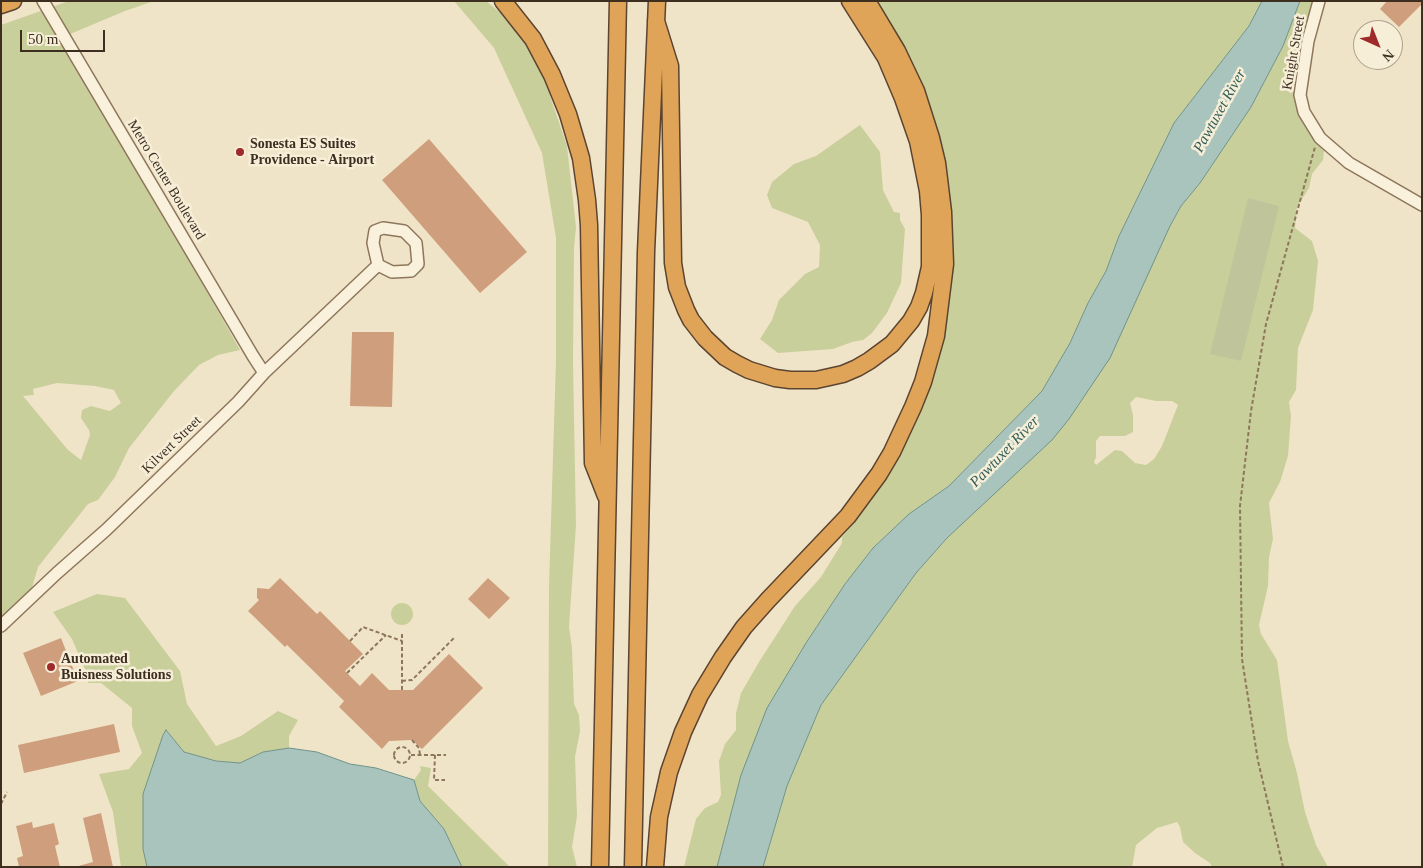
<!DOCTYPE html>
<html>
<head>
<meta charset="utf-8">
<style>
  body { margin:0 }
  #map { position:relative; width:1423px; height:868px; overflow:hidden; background:#f0e4c8; font-family:"Times New Roman",serif }
  canvas { display:block }
  .frame { position:absolute; inset:0; border:2px solid #3d2e20; pointer-events:none }
  .north { position:absolute; left:1353px; top:20px; width:50px; height:50px; box-sizing:border-box; background:#f7eed8; border:1px solid #ada18e; border-radius:50%; rotate:136deg; font-size:14px; font-weight:700; line-height:20px; text-align:center; color:#3d2e20 }
  .north::after { content:''; display:block; margin:auto; width:18px; height:22px; background:#9e2a2b; clip-path:polygon(50% 0,100% 100%,50% 72%,0 100%) }
  .scale { position:absolute; left:20px; top:30px; width:85px; height:22px; box-sizing:border-box; border:2px solid #3d2e20; border-top:0; padding-left:6px; font-size:15px; line-height:18px; white-space:nowrap; color:#3d2e20; -webkit-text-stroke:4px #f7eed8; paint-order:stroke }
</style>
</head>
<body>
<div id="map">
<canvas width="1423" height="868"></canvas>
<div class="frame"></div>
<div class="north">N</div>
<div class="scale">50 m</div>
</div>
<script>
const ctx = document.querySelector('canvas').getContext('2d');
ctx.lineJoin = 'round';
function fill(path, color) { ctx.fillStyle = color; ctx.fill(path, 'evenodd'); }
const shape = rows => new Path2D(rows.map(r => 'M' + r).join(''));
function stroke(path, color, width, dash) { ctx.strokeStyle = color; ctx.lineWidth = width; ctx.lineCap = dash ? 'butt' : 'round'; ctx.setLineDash(dash || []); ctx.stroke(path); }
function write(font, color, halo, rows, align = 'center') {
  ctx.font = font + ' "Times New Roman",serif'; ctx.lineWidth = 5; ctx.setLineDash([]); ctx.textBaseline = 'middle'; ctx.strokeStyle = halo; ctx.fillStyle = color; for (const [text, x, y, turn = 0] of rows) {
    ctx.save(); ctx.translate(x, y); ctx.rotate((+turn || 0) * Math.PI / 180); ctx.textAlign = isNaN(turn) ? turn : align; if (halo) ctx.strokeText(text, 0, 0); ctx.fillText(text, 0, 0); ctx.restore();
  }
}
const green = shape([
  [69,1,154,1,125,11,63,37,240,350,218,355,199,365,174,391,129,448,115,477,98,500,88,504,38,567,31,591,1,625,1,25],
  [57,383,95,386,114,390,121,403,110,411,91,406,82,410,81,418,89,430,90,435,81,460,68,450,23,396,34,395,33,389],
  [454,1,486,1,512,22,531,49,549,81,550,96,567,146,576,227,574,248,573,363,576,525,569,627,572,648,574,704,579,715,580,731,575,757,577,816,572,847,577,867,548,867,549,586,556,359,556,238,542,153,494,48],
  [874,1,1262,1,1249,26,1174,123,1119,236,1106,271,1088,303,1070,343,1042,391,949,486,909,514,873,548,845,584,806,643,741,775,717,867,684,867,696,819,705,808,718,802,721,795,719,761,725,744,736,730,736,713,741,693,759,662,795,606,821,577,842,543,842,537,853,524,898,454,938,356,950,292,951,210,928,104],
  [1300,1,1313,1,1301,97,1325,142,1323,160,1312,174,1309,188,1297,207,1295,228,1312,241,1318,261,1313,310,1298,348,1296,390,1289,402,1291,416,1288,456,1280,482,1269,503,1273,539,1269,557,1268,586,1259,625,1261,634,1277,660,1288,741,1297,773,1305,812,1316,845,1328,867,1212,867,1210,863,1195,853,1183,842,1180,827,1177,822,1157,828,1136,845,1132,867,763,867,787,786,821,705,916,573,947,538,1170,226,1181,206,1200,183,1251,107,1283,46],
  [1136,397,1156,401,1172,401,1178,405,1162,446,1154,459,1146,465,1135,463,1122,451,1115,450,1096,465,1094,462,1096,457,1096,441,1100,436,1125,436,1133,432,1133,415,1130,403],
  [860,125,880,152,883,190,894,212,900,213,900,220,905,229,901,283,887,313,872,333,863,340,852,342,833,349,778,353,760,339,772,320,779,300,805,274,819,267,820,245,808,222,772,208,767,195,772,182,794,164,816,156],
  [97,594,125,598,180,671,187,704,216,746,241,736,278,711,298,720,289,736,289,748,263,752,240,763,216,761,184,752,167,731,163,735,143,794,143,849,147,867,121,867,113,812,99,774,129,769,142,753,132,726,132,708,101,683,88,683,88,676,72,639,53,612],
  '391 614a11 11 0 1 1 22 0a11 11 0 1 1-22 0Z',
  [420,766,431,768,428,786,510,867,462,867,444,829,420,801,414,780,421,770]
]);
const cemetery = shape([
  [1248,198,1279,206,1241,361,1210,354]
]);
const water = shape([
  [1262,1,1300,1,1283,46,1251,107,1200,183,1181,206,1170,226,1110,358,1069,419,1052,440,947,538,916,573,821,705,787,786,763,867,717,867,741,775,767,708,806,643,845,584,873,548,909,514,949,486,1042,391,1070,343,1088,303,1106,271,1119,236,1174,123,1249,26,1262,1],
  [166,730,184,752,216,761,240,763,263,752,289,748,317,752,350,764,376,768,414,780,420,801,444,829,462,867,147,867,143,849,143,794,163,735,166,730]
]);
const building = shape([
  [1387,1,1422,1,1422,4,1399,27,1380,9],
  [429,139,527,252,480,293,382,180],
  [352,332,394,332,392,407,350,406],
  [280,578,317,614,320,611,363,654,345,671,360,686,372,673,389,690,413,690,449,654,483,688,422,749,412,740,389,741,382,749,339,707,344,701,287,645,285,647,248,611,259,600,257,598,257,588,269,589],
  [488,578,510,598,489,619,468,599],
  [61,638,78,681,41,696,23,653],
  [114,724,120,752,24,773,18,745],
  [101,813,113,867,75,867,93,862,83,818],
  [32,822,33,828,54,823,59,844,55,846,60,867,19,867,17,858,23,856,16,826]
]);
const path = shape([
  [350,641,363,627,402,641],
  [347,673,386,635],
  [402,681,412,680,454,638],
  [402,690,402,633],
  [412,740,419,748,420,755],
  '394 755a8 8 0 1 1 16 0a8 8 0 1 1-16 0Z',
  [411,755,446,755],
  [435,755,434,780,445,780],
  [1,804,7,792],
  [1283,867,1258,761,1242,659,1240,506,1251,411,1266,324,1315,147]
]);
const minor = shape([
  [43,1,253,356,264,373],
  [1319,1,1308,41,1300,95,1304,112,1320,138,1349,163,1422,205],
  [1,626,57,573,106,530,238,402,264,373,378,265,392,272,411,271,418,264,416,243,404,231,383,228,375,231,373,243,378,265]
]);
const highway = shape([
  [503,1,533,39,552,75,568,114,581,158,587,200,589,225,593,463,606,496],
  [1,5,13,1],
  [656,21,670,66,673,263,677,287,686,310,691,320,705,338,725,357,737,364,749,370,775,378,790,380,816,380,843,374,857,368,869,361,892,344,911,321,919,307,924,293,930,267,930,215,928,191,918,141,903,98,886,58,850,1],
  [600,867,618,1],
  [633,867,646,252,657,1],
  [655,867,659,817,669,772,683,732,700,695,723,657,744,627,768,600,848,516,879,474,892,452,913,407,923,382,936,336,945,264,943,212,937,163,931,138,916,91,897,51,867,1]
]);
const markers = [
  [240,152,5,"#9e2a2b"],
  [51,667,5,"#9e2a2b"]
];
const streetNames = [
  ["Knight Street",1294,53,-80],
  ["Metro Center Boulevard",166,180,59],
  ["Kilvert Street",172,445,-44]
];
const poiNames = [
  ["Sonesta ES Suites",250,144],
  ["Providence - Airport",250,160],
  ["Automated",61,659],
  ["Buisness Solutions",61,675]
];
const waterNames = [
  ["Pawtuxet River",1220,111,-61],
  ["Pawtuxet River",1005,452,-46]
];
fill(green, '#c9cf9b');
fill(cemetery, '#bfc49a');
fill(water, '#a9c4bc');
stroke(water, '#6f938a', 1);
fill(building, '#cf9f7d');
stroke(minor, '#8d765c', 14);
stroke(highway, '#5b4430', 19);
stroke(path, '#8d765c', 2, [4, 2.5]);
stroke(minor, '#faf1dc', 11);
stroke(highway, '#e0a458', 16);
for (const [x, y, r, color] of markers) { const dot = new Path2D(); dot.arc(x, y, r, 0, 2 * Math.PI); ctx.fillStyle = color; ctx.fill(dot); stroke(dot, '#f7eed8', 2); }
write('14px', '#3d2e20', '#f7eed8', streetNames);
write('bold 14px', '#3d2e20', '#f7eed8', poiNames, 'left');
write('italic 15px', '#2f5d5a', '#f7eed8', waterNames);
</script>
</body>
</html>
